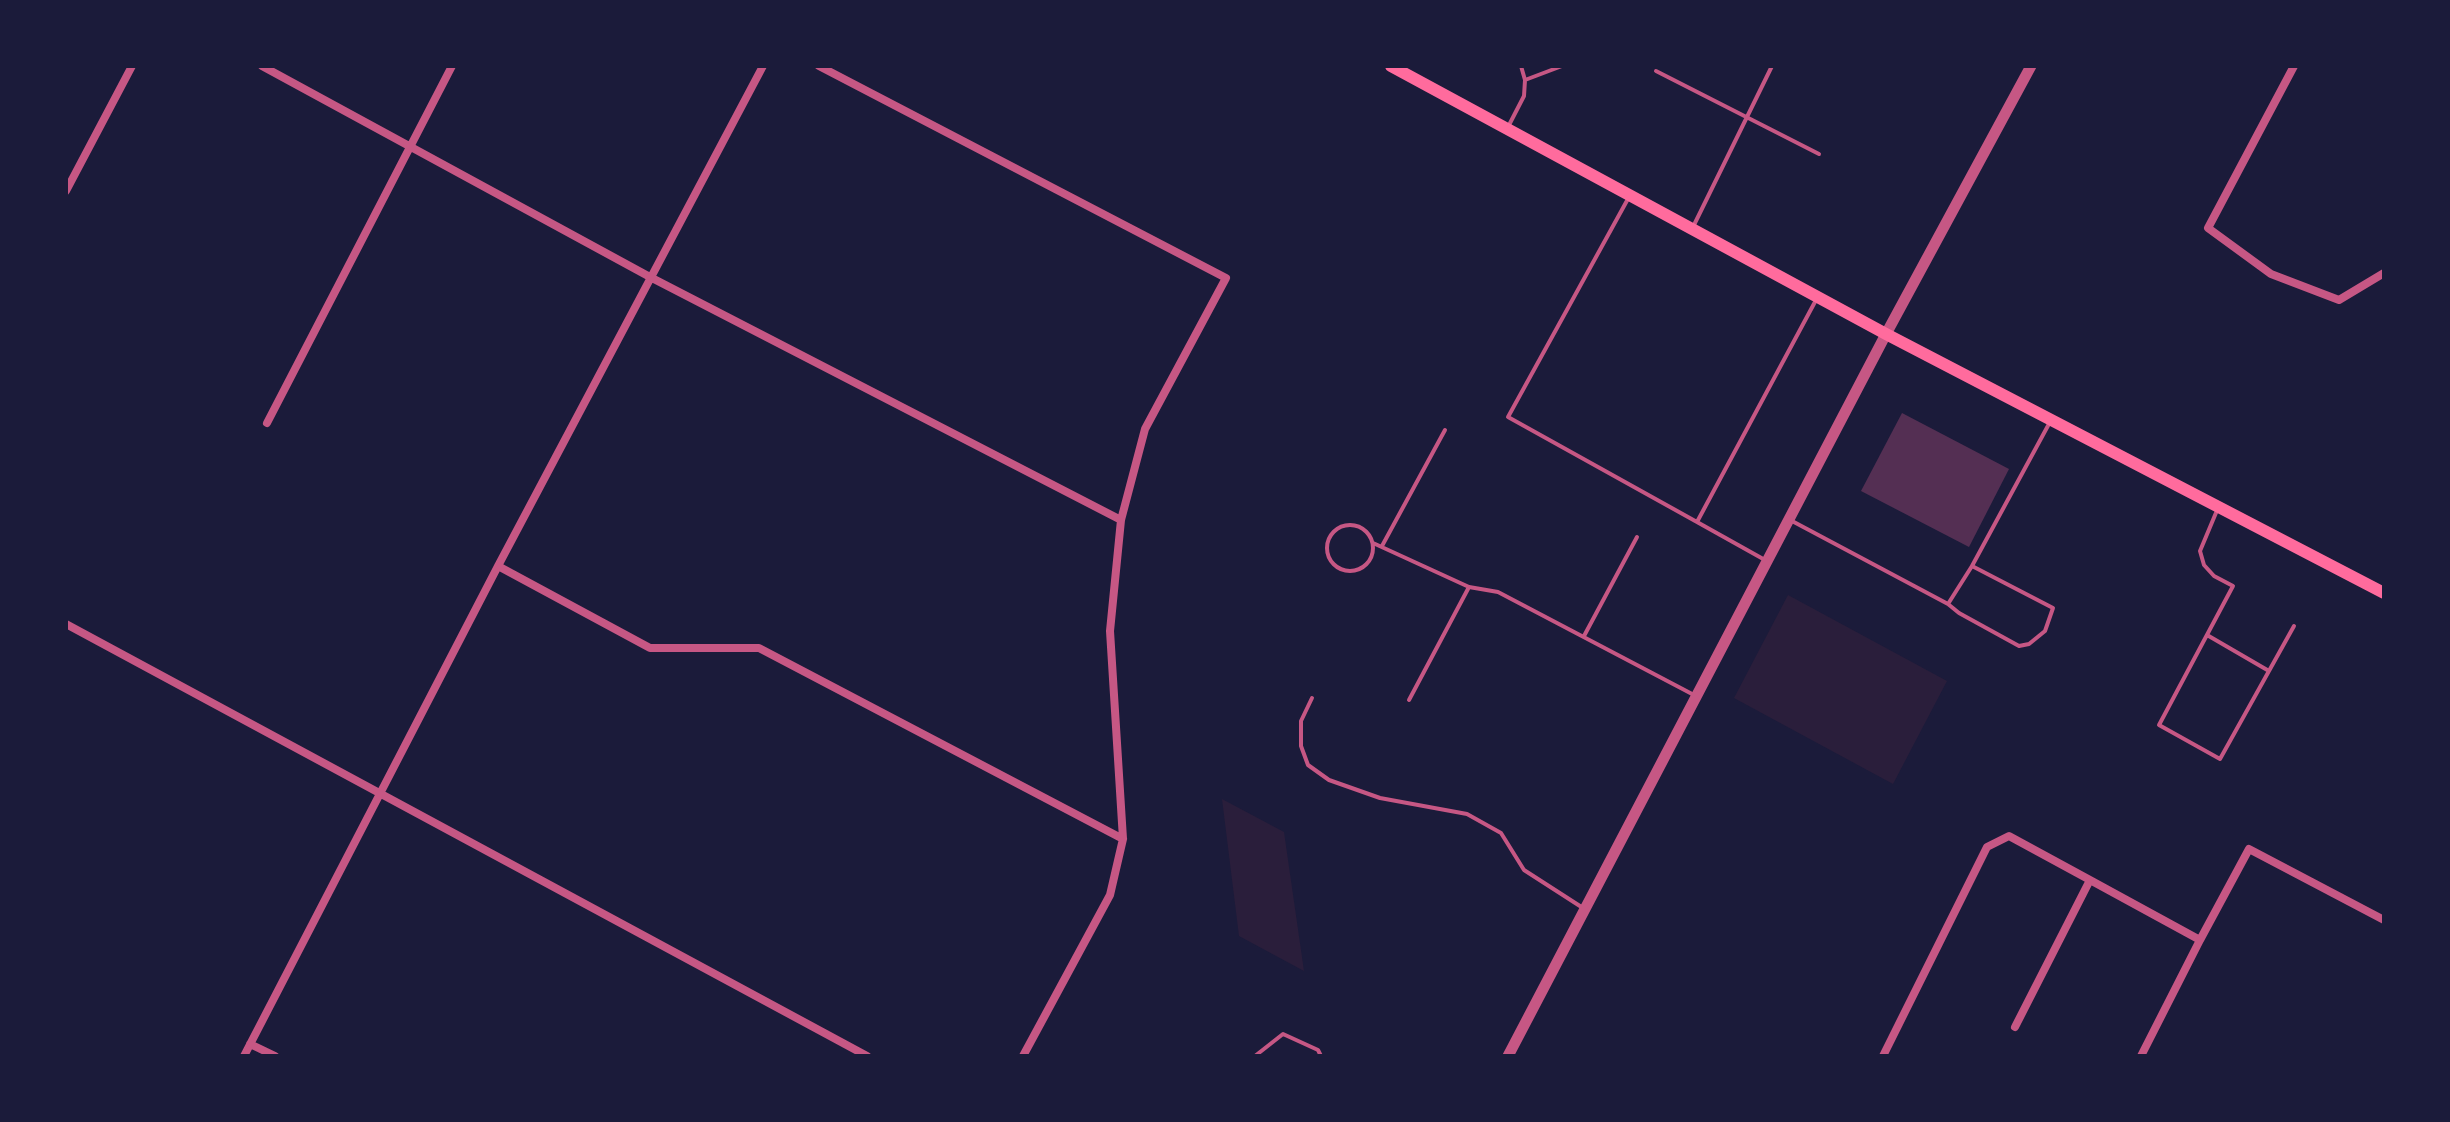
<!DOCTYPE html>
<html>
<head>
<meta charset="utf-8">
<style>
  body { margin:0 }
  #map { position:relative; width:2450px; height:1122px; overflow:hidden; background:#1b1b3a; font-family:Cabin,sans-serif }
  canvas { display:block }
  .frame { position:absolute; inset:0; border:68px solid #1b1b3a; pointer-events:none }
</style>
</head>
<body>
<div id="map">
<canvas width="2450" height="1122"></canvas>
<div class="frame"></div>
</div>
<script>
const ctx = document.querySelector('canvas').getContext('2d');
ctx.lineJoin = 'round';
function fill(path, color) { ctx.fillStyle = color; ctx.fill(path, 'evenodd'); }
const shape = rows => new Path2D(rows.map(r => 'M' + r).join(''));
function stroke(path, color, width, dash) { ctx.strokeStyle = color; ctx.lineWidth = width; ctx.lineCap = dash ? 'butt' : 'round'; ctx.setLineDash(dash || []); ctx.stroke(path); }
const green = shape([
  [1788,595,1947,681,1893,784,1734,698],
  [1222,799,1284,832,1304,971,1239,936]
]);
const building = shape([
  [1902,413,2009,469,1969,547,1861,491]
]);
const service = shape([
  [1656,71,1819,154],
  [1525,80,1562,66],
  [1508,127,1524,96,1525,80,1521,66],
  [1629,197,1508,417,1697,522,1816,300],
  [1693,227,1772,66],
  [2218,508,2200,551,2204,565,2214,576,2233,586,2159,725,2220,759,2294,626],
  [1792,521,1948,604,1959,613,2019,646,2029,644,2045,631,2053,608,1972,566,1948,604],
  [1697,522,1765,560],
  '1327 548a23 23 0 1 1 46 0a23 23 0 1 1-46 0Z',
  [1373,543,1469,587,1498,592,1694,695],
  [1382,546,1445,430],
  [1972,566,2050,422],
  [2207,635,2269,671],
  [1584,636,1637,537],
  [1312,698,1301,721,1301,746,1308,765,1329,780,1380,798,1467,814,1501,833,1524,870,1583,908],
  [1409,700,1469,587],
  [1255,1056,1283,1034,1318,1050,1321,1056]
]);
const minor = shape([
  [262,66,650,277,1121,520],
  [819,66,1226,278,1145,429,1121,520,1110,631,1123,839,1110,895,1023,1056],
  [2294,66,2208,228,2271,274,2339,300,2384,273],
  [66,191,132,66],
  [267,423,452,66],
  [498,566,650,648,759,648,1123,839],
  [66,624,867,1056],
  [2015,1027,2090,880,2200,940,2249,849,2384,920],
  [250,1044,275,1056],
  [244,1056,498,566,763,66],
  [1883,1056,1987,847,2009,836,2090,880],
  [2141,1056,2200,940]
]);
const tertiary = shape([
  [1508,1056,1886,334,2031,66]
]);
const secondary = shape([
  [1391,66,1886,334,2384,593]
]);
fill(green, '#2a1e3b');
fill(building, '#542f53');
stroke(service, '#c65784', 4);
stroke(minor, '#c65784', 8);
stroke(tertiary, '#c65784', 11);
stroke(secondary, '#ff6b9d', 12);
</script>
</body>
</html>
